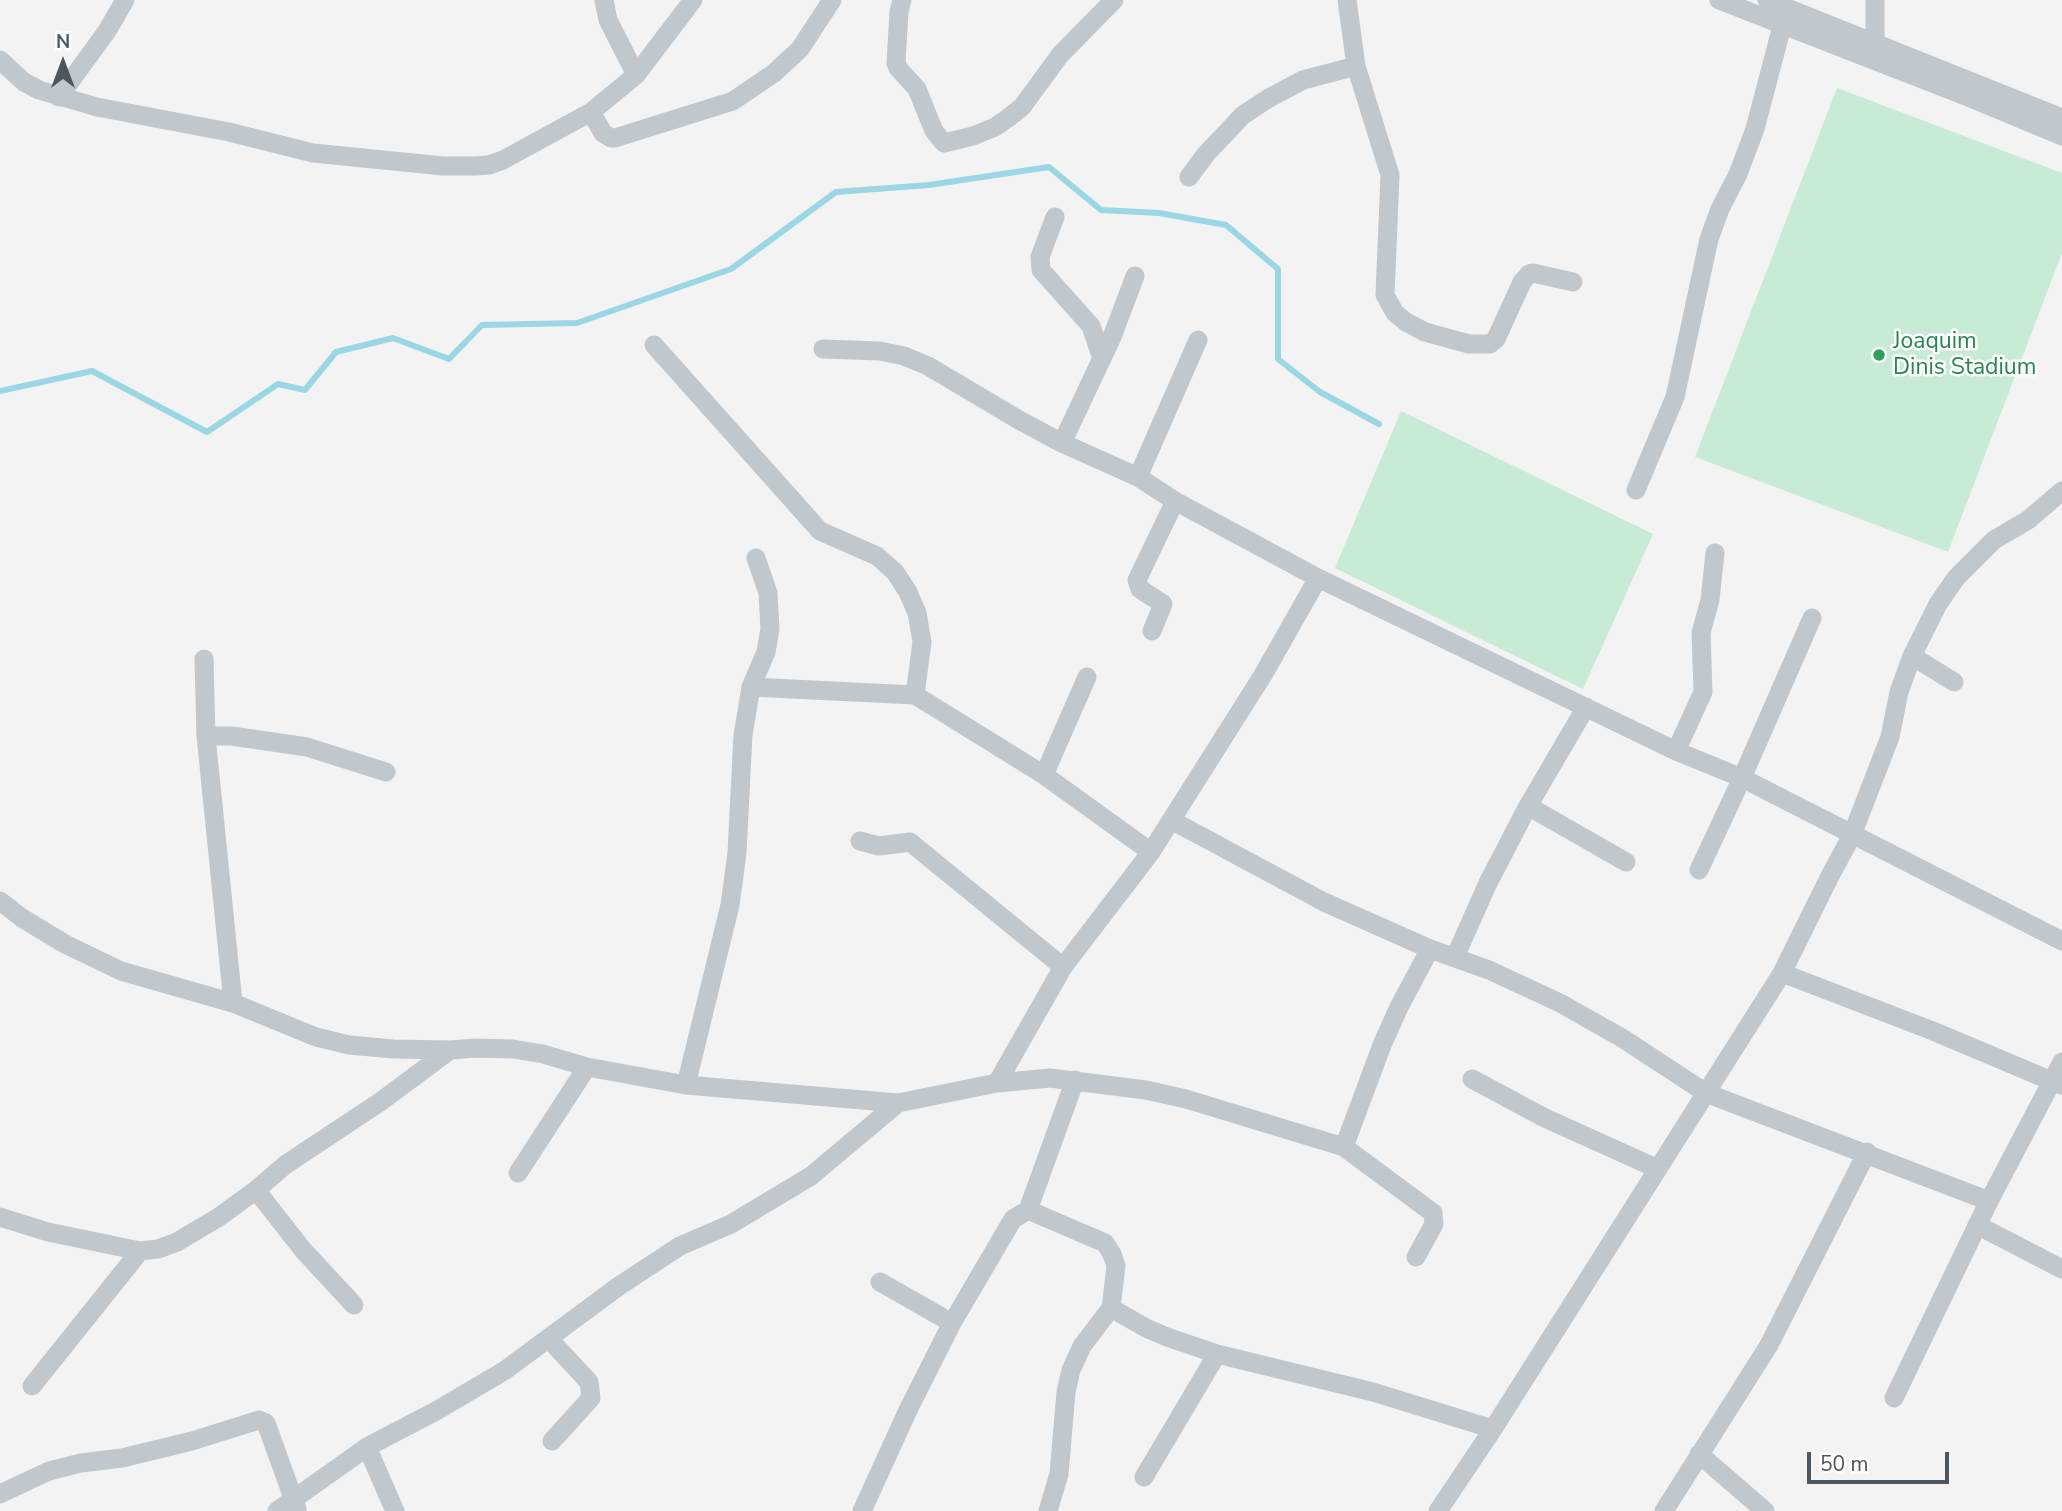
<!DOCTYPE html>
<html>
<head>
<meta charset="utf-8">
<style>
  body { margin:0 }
  #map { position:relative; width:2062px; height:1511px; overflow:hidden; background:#f4f3f3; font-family:"Nunito Sans",sans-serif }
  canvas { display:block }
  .north { position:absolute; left:28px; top:28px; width:70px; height:70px; -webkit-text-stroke:5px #fff; paint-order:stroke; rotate:0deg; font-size:19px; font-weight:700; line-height:28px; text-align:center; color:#4c565e }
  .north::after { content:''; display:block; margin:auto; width:24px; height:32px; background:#4c565e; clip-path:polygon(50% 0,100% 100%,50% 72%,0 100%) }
  .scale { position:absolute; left:1807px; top:1452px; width:142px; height:32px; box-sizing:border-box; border:4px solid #4c565e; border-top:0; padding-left:9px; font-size:21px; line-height:24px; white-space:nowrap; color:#4c565e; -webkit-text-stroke:5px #fff; paint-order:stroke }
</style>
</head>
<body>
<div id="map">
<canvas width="2062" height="1511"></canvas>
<div class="north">N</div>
<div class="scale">50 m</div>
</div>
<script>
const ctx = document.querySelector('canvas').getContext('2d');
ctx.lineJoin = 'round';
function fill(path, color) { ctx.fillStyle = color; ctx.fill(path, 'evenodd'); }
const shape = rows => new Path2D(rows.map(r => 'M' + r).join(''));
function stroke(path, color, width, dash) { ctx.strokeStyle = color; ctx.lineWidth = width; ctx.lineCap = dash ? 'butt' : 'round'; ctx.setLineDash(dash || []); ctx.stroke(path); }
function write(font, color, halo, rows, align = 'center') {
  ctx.font = font + ' "Nunito Sans",sans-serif'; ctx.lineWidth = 5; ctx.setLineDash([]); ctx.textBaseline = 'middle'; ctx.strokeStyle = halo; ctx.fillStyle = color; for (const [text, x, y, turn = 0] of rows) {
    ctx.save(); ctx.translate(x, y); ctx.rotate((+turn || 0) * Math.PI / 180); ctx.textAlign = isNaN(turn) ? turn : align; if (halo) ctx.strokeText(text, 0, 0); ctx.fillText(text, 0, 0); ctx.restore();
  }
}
const green = shape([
  [1837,88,2062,173,2062,253,1948,552,1695,457],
  [1401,411,1653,534,1583,689,1335,568]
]);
const stream = shape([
  [0,391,92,371,207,432,278,384,305,390,336,352,393,338,449,359,482,325,577,323,731,269,836,192,929,185,1049,167,1101,210,1159,213,1226,225,1278,269,1278,359,1320,392,1379,424]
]);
const minor = shape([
  [604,0,608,20,636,75],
  [902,0,899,12,896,63,898,68,917,89,934,131,944,143,973,136,995,127,1008,118,1022,107,1060,55,1114,0],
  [1347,0,1356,66,1390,175,1385,295,1395,313,1406,322,1425,332,1469,344,1490,344,1496,339,1522,282,1529,274,1533,273,1573,282],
  [1719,0,1968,97,2062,136],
  [1767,0,2062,118],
  [1875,0,1875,45],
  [0,60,24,82,39,90,97,107,229,132,313,153,443,166,475,166,489,165,503,160,591,112,636,75,693,0],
  [59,97,107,31,125,0],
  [591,112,603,133,611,138,615,138,733,101,774,73,800,49,832,0],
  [1189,177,1206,154,1243,115,1269,98,1303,80,1356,66],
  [1055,217,1040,257,1041,270,1091,326,1102,359],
  [654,345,820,531,877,556,895,572,908,592,917,613,922,642,915,695,1044,775,1151,852],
  [823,349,880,351,904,356,928,366,1019,420,1062,443,1138,477,1175,501,1318,578,1676,751,1742,778,2062,941],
  [1062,443,1112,337,1135,276],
  [1138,477,1198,340],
  [1636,490,1675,397,1709,239,1720,209,1738,174,1755,129,1782,26],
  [1152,631,1163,604,1140,589,1137,580,1175,501],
  [1912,656,1954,682],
  [204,659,206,736,233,1003],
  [751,687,915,695],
  [206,736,232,736,307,747,386,772],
  [1676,751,1703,692,1701,633,1710,600,1715,553],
  [1044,775,1087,677],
  [1528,806,1626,862],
  [1171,820,1324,902,1430,949,1489,970,1560,1003,1622,1038,1706,1093,1989,1201],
  [860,841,879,846,910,842,1063,967],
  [1699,870,1742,778,1812,618],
  [0,901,22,918,65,944,121,971,233,1003,316,1037,349,1045,393,1049,450,1050],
  [1455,957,1488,883,1528,806,1586,707],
  [1782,973,1933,1031,2061,1085],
  [1472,1079,1545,1118,1658,1169],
  [997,1083,1050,1078,1146,1090,1186,1099,1344,1147,1382,1045,1399,1007,1430,949],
  [686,1085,730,905,737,853,743,735,751,687,766,652,770,629,768,593,756,558],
  [1344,1147,1433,1213,1434,1224,1416,1257],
  [518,1173,587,1067],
  [256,1190,303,1250,354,1305],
  [1028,1210,1105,1243,1112,1254,1116,1266,1111,1308,1146,1328,1167,1337,1217,1354,1373,1392,1493,1429],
  [0,1217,48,1232,140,1251,158,1249,177,1242,219,1217,256,1190,285,1165,380,1102,450,1050,476,1048,513,1049,543,1054,587,1067,686,1085,898,1103,997,1083,1063,967,1151,852,1263,675,1318,578],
  [1977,1225,2062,1269],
  [880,1282,952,1323],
  [549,1339,589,1382,591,1398,552,1441],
  [32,1386,140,1251],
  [1894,1398,1989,1201,2062,1062],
  [367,1447,395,1511],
  [1699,1454,1765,1511],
  [1144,1477,1217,1354],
  [0,1494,49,1471,81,1463,122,1458,192,1441,259,1420,266,1423,297,1509],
  [277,1511,367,1447,436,1411,504,1371,619,1286,680,1246,731,1224,811,1176,898,1103],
  [862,1511,909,1408,952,1323,1013,1219,1028,1210,1075,1080],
  [1048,1511,1059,1474,1066,1392,1071,1370,1082,1346,1111,1308],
  [1438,1511,1493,1429,1782,973,1829,878,1852,835,1890,737,1899,692,1912,656,1938,604,1956,578,1994,540,2028,520,2062,491],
  [1664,1511,1769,1345,1867,1152]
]);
const markers = [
  [1879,355,7,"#2e9e5b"]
];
const leisureNames = [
  ["Joaquim",1893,342],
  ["Dinis Stadium",1893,368]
];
fill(green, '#c8ebd5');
stroke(stream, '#9ad6e3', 6);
stroke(minor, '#c0c7cd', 19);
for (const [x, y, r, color] of markers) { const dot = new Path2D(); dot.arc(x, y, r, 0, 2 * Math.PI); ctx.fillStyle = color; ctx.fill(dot); stroke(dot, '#fff', 2.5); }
write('23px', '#27864d', '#fff', leisureNames, 'left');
</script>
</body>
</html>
